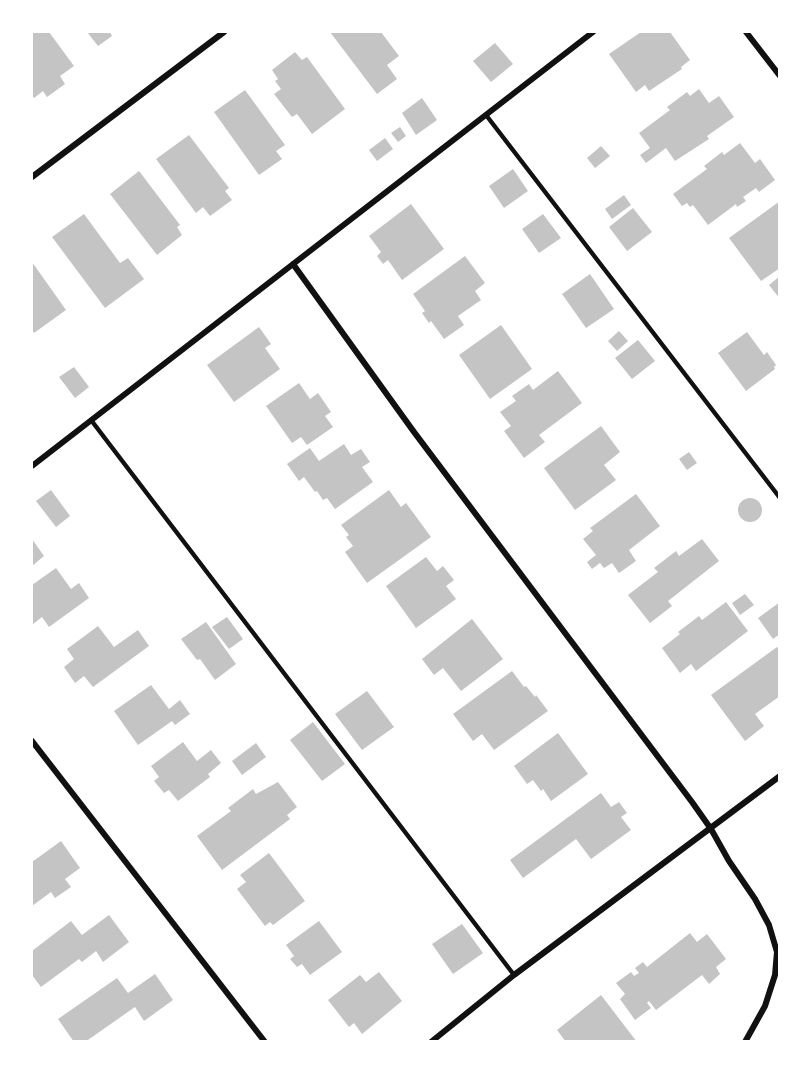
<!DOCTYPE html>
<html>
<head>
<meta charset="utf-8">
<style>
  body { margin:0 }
  #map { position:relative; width:811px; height:1073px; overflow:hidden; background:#fff; font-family:"Archivo Narrow",sans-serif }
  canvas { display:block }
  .frame { position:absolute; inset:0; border:33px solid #fff; pointer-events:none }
</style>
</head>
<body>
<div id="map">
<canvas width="811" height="1073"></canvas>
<div class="frame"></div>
</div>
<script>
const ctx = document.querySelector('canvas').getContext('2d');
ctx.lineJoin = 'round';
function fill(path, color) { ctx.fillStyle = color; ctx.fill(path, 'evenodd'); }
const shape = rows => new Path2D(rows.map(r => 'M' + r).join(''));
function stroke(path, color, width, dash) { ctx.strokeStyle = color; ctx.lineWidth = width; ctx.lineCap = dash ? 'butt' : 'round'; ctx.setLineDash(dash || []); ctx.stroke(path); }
const building = shape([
  [33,32,49,32,74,66,60,76,65,84,47,97,43,91,34,98,32,95,32,33],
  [87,32,110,32,112,36,98,46],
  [330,32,381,32,399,56,387,65,397,79,377,94],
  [641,32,670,32,690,60,681,67,682,69,649,91,645,85,636,92,609,54],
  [495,43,513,64,491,82,473,61],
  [295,52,302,60,307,57,345,109,312,134,297,114,292,117,274,94,281,89,275,81,278,79,272,70],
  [699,89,709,103,719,96,734,117,707,136,709,139,675,161,666,148,646,163,640,155,650,148,639,133,670,110,667,107,687,92,690,96],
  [245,90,285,145,276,151,282,159,259,175,214,112],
  [422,98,437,120,416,135,402,113],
  [400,127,406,136,398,142,391,133],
  [189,135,229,188,225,191,232,200,210,216,203,207,196,213,156,159],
  [385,138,393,149,377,161,369,150],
  [740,143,755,163,760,159,775,180,759,192,756,188,743,197,746,201,737,207,736,204,708,225,693,205,690,207,687,203,682,206,673,194,707,169,704,166,722,152,724,155],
  [601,146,610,156,595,168,587,158],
  [513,169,528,191,504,208,489,186],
  [139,171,180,225,177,227,182,235,157,255,110,194],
  [624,195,631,205,612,219,605,209],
  [780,201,780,268,761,281,729,238],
  [411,204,444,249,402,280,388,260,383,264,377,256,381,252,369,236],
  [633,208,652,232,627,251,609,227],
  [84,214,120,263,128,258,144,279,105,308,52,237],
  [543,214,561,238,539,253,522,229],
  [465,256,485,283,475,291,481,300,458,316,464,325,444,339,431,321,429,323,422,313,425,311,413,294],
  [32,262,66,310,34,333,32,329],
  [590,274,614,309,586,328,562,294],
  [780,276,780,299,769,285],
  [501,325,532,369,490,399,459,355],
  [259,327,271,344,265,348,280,369,234,402,207,365],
  [619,331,628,341,617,351,608,341],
  [747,332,764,355,767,352,776,365,774,367,775,369,746,391,718,353],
  [638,340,655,361,632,379,615,358],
  [74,367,89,387,75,398,59,377],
  [558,371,582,403,539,435,545,442,524,458,504,431,511,426,500,412,516,401,512,396,529,384,533,390],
  [299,383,310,399,318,393,331,412,325,416,333,427,307,445,301,437,292,443,266,406],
  [601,426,620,452,604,465,616,480,575,510,544,468],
  [344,444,351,455,361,449,370,462,362,467,373,482,335,509,327,498,323,500,317,491,315,492,304,477,299,481,287,464,310,448,319,461],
  [689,452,697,463,687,470,679,459],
  [51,490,70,516,56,527,36,501],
  [389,490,401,507,406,503,431,537,367,583,345,552,353,546,346,537,349,535,341,525],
  [636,494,660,526,629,550,636,561,619,573,612,563,604,568,600,563,592,569,587,562,596,555,583,539,593,531,590,528],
  '738 510a12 12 0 1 1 24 0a12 12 0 1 1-24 0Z',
  [32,539,44,556,32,566],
  [702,539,719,561,668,601,672,606,650,623,628,595,658,572,654,568,676,551,679,556],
  [426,557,437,571,443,566,454,580,446,586,456,599,416,628,386,586],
  [56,568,71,589,79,583,89,598,49,627,42,617,32,625,32,585],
  [745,594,754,605,740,615,732,603],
  [726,602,748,631,696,671,691,664,680,673,662,648,680,634,678,632,699,616,702,620],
  [780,602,780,634,773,639,758,618],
  [227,617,243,639,229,649,212,627],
  [472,619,503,659,461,691,443,668,434,675,422,659],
  [206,622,236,664,215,680,200,659,197,660,181,639],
  [98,626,114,647,138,630,149,646,93,687,84,676,75,683,64,667,74,659,67,649],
  [777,647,780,651,780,696,755,714,764,726,745,741,711,695],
  [512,671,524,687,526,686,535,697,536,695,548,711,494,750,482,734,473,741,453,714],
  [151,685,169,709,180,700,190,714,175,725,172,721,138,745,114,711],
  [367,691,394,727,362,750,335,714],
  [313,722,345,764,322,781,290,740],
  [558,733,588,774,551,801,543,789,541,791,533,780,527,784,514,766],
  [183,742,197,761,211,750,221,763,208,774,210,777,178,801,169,790,164,793,154,781,159,777,151,766],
  [256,743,266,757,242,775,232,761],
  [278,782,297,807,287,815,290,819,222,870,197,836,231,811,228,808,253,789,256,794],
  [601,793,611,807,619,802,627,813,621,817,631,830,591,859,576,839,523,878,510,860],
  [61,841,80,868,65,879,71,887,55,898,51,892,32,906,32,862],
  [269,853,305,901,273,925,270,922,265,926,237,889,246,882,240,875],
  [109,915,129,942,103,962,96,951,82,962,79,959,41,987,32,975,32,951,71,921,82,935],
  [319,921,342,952,310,975,302,964,297,967,290,959,294,956,286,945],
  [462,924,483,953,453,974,432,944],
  [690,933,697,942,707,934,726,959,716,967,720,974,709,984,702,975,656,1010,649,1001,647,1003,651,1008,635,1020,620,999,625,994,616,983,631,972,634,976,639,973,635,968,643,962,647,967],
  [379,972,402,1001,362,1034,354,1023,349,1027,328,1000,360,975,366,982],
  [155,974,173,1000,144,1021,135,1007,85,1042,74,1042,58,1019,117,978,128,993],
  [601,995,637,1042,566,1042,557,1030]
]);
const service = shape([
  [486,115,780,498],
  [91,420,514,975]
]);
const minor = shape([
  [746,32,780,76],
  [32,177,224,32],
  [293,264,414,432,692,802,711,829,729,861,755,899,769,925,777,952,775,975,765,1006,745,1042],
  [32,466,593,32],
  [32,741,265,1042],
  [431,1042,514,975,780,776]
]);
fill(building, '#c4c4c4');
stroke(service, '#111', 4.5);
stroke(minor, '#111', 6);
</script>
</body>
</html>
